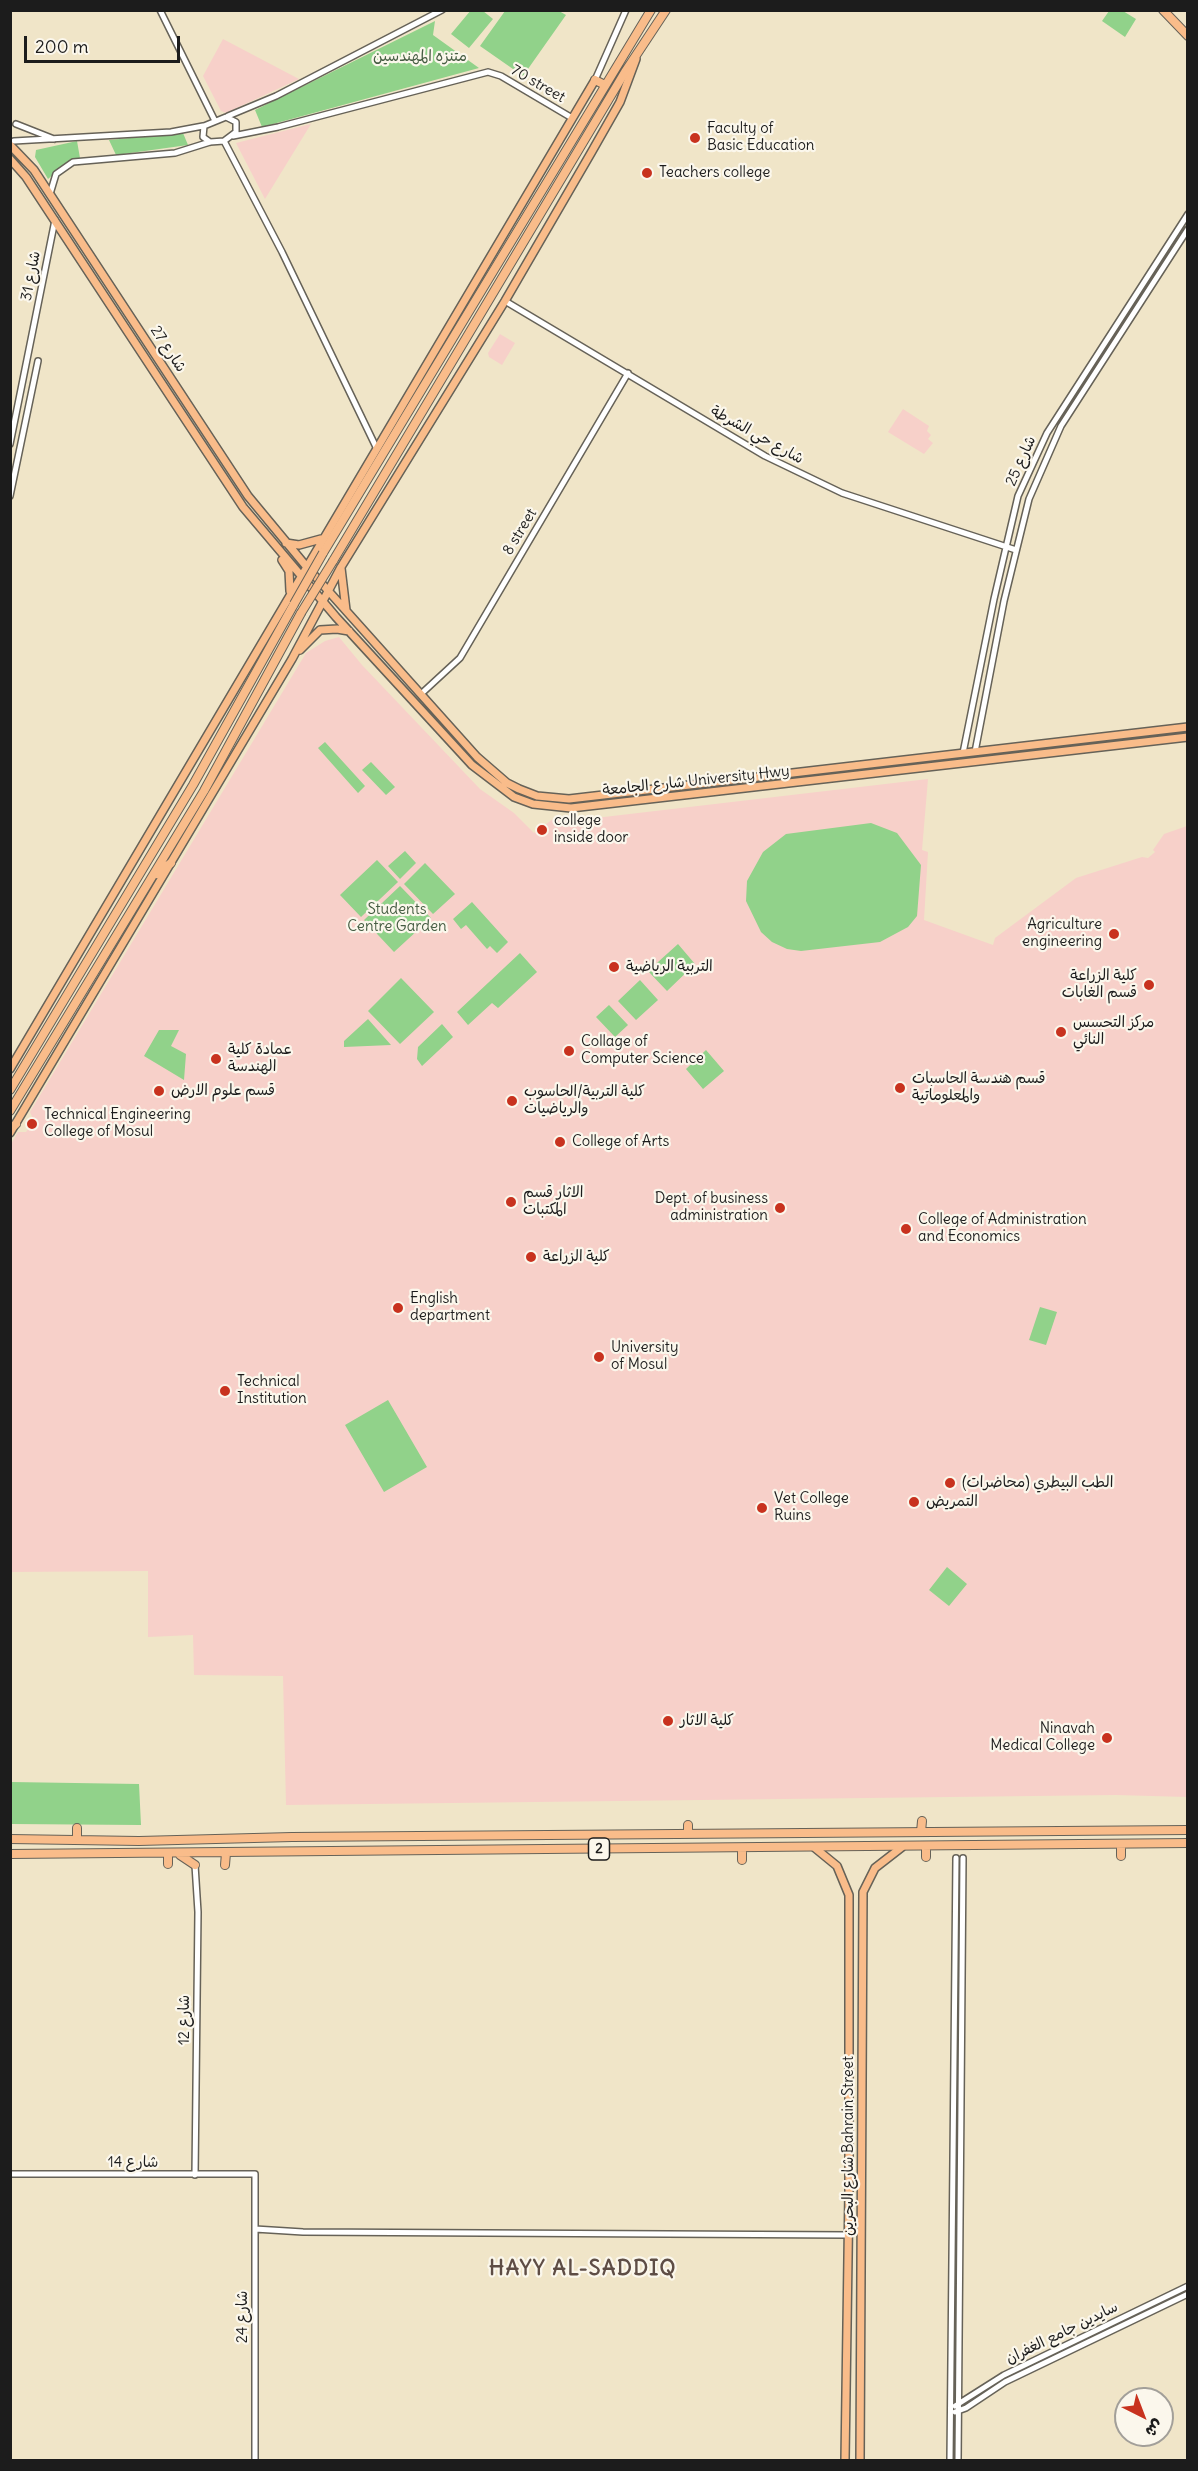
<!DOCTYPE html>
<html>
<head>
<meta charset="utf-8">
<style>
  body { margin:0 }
  #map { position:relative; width:1198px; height:2471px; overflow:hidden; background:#f0e5c8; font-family:Delius,"Playpen Sans Arabic",sans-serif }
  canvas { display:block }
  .frame { position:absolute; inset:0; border:12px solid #1c1c1c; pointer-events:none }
  .north { position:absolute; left:1114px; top:2387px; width:60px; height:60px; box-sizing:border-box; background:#fbf7ec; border:2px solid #a29f99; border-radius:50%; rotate:138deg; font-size:16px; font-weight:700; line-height:24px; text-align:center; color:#1c1c1c }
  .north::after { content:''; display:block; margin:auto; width:21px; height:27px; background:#c8321e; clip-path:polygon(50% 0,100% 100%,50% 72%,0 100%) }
  .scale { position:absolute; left:24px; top:36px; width:156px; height:27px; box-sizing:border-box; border:3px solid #1c1c1c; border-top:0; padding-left:8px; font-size:18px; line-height:21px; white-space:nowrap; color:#1c1c1c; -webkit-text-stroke:4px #fbf7ec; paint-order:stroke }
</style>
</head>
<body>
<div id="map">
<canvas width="1198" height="2471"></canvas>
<div class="frame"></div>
<div class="north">ش</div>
<div class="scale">200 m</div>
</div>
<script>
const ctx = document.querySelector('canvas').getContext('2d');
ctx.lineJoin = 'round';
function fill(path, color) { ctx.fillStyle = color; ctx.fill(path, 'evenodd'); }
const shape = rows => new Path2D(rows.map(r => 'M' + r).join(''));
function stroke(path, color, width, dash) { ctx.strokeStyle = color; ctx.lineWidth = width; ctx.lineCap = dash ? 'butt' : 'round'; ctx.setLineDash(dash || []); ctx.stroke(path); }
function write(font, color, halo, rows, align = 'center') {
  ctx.font = font + ' Delius,"Playpen Sans Arabic",sans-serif'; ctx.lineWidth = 4.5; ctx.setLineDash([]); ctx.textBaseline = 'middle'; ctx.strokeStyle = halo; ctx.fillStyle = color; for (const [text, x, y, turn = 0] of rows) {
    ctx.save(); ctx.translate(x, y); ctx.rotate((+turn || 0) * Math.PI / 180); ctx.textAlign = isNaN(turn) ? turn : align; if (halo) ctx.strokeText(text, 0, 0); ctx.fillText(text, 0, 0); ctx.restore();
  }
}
const built = shape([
  [223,39,299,79,226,113,221,111,203,76],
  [311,124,265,199,236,143],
  [500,334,515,343,502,365,489,357,488,353],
  [903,409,929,426,927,431,931,435,928,439,933,443,924,454,888,432],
  [339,637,362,665,480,789,514,813,534,833,553,819,604,817,928,779,922,850,928,852,924,920,993,945,995,938,1076,878,1142,857,1148,858,1155,852,1153,850,1164,834,1187,826,1187,1797,1116,1795,286,1805,283,1676,194,1675,193,1635,148,1637,148,1571,11,1572,11,1144,18,1132,26,1132,34,1121,30,1112,306,653,325,641]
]);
const green = shape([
  [471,10,483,11,493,19,469,48,451,34],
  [505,11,559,11,566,15,523,76,480,46],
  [1109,11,1123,11,1136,19,1125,37,1102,21],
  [435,21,433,35,479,68,262,127,255,110],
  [183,133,188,145,116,155,109,140],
  [77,141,80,158,70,160,48,179,35,157,36,150],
  [325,742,365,786,358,793,318,748],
  [371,762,395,787,386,795,362,770],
  [871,823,897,833,921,865,917,916,908,927,880,942,801,951,787,949,772,942,761,932,746,901,747,881,763,852,786,834],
  [405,851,416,863,400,879,388,866],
  [377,860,398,882,361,917,340,895],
  [425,863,455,894,433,914,404,884],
  [400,886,431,918,394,952,364,920],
  [472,902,508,942,497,953,490,946,487,949,466,925,461,929,453,919],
  [678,944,695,964,667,991,648,971],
  [520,953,537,972,498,1008,492,1003,468,1025,457,1012],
  [401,978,434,1012,400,1044,368,1011],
  [640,980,658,1000,636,1020,618,1001],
  [609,1005,628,1025,615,1037,596,1017],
  [368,1019,391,1045,344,1047,344,1041],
  [442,1024,453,1037,422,1066,417,1059,418,1047],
  [159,1030,179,1030,171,1046,186,1054,184,1080,144,1056],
  [706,1050,724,1071,703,1089,686,1069],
  [1040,1307,1057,1312,1046,1345,1029,1340],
  [388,1400,427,1467,384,1492,345,1425],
  [947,1567,967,1584,949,1606,929,1590],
  [11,1782,139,1784,141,1825,11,1824]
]);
const minor = shape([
  [160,10,215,121],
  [595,80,626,10],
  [228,116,276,96,442,10],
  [16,124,54,139],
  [233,136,278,127,488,72,501,76,572,118],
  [14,141,171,132,203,126],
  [224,141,282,252,376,447],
  [50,194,56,174,73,162,175,153,210,142,224,141,236,132,236,122,226,117,204,126,203,137,210,142],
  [505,301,765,456,842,493,1016,550],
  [10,444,55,220],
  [10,496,38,361],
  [421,694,460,658,628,373],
  [975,752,1004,601,1029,499,1061,426,1188,229],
  [963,753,994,599,1018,496,1047,433,1188,214],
  [195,1865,198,1912,195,2175],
  [10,2174,255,2174,255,2460],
  [255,2229,303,2232,848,2235],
  [955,2406,1004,2375,1188,2286],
  [955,2412,966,2408,1005,2382,1188,2294],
  [950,2460,956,1858],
  [958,2460,963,1858]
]);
const major = shape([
  [10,145,34,170,248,496,306,566,477,757,507,783,519,789,537,796,569,799,1188,727],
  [10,159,26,177,243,507,336,617,472,765,514,797,533,804,571,808,1188,737],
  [286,543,299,545,321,539],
  [282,560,289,571,290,591],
  [341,568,346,610],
  [300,650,320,630,337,629,349,631],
  [10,1069,595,80],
  [10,1133,292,659,341,567,505,301,591,153,620,102,636,59],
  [815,1848,837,1866,849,1895,849,2190,845,2460],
  [860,2460,863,1892,875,1868,902,1847]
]);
const highway = shape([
  [1163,10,1188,36],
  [595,80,605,85],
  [323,553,651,10],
  [333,561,625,72,666,10],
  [157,874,171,863],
  [10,1090,193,785,294,604],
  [10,1111,204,791,301,613],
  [10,1129,16,1124],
  [77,1828,77,1840],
  [921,1832,922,1821],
  [688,1834,688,1825],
  [10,1839,139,1841,292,1837,1188,1830],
  [1121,1844,1121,1856],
  [10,1854,1188,1843],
  [168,1854,168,1864],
  [180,1855,195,1865],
  [926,1857,926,1846],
  [742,1860,742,1848],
  [225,1865,226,1853]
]);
const highwayBridge = shape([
  [294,604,323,553],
  [301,613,333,561]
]);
const markers = [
  [695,138,6,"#c8321e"],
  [647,173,6,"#c8321e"],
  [542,830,6,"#c8321e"],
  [1114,934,6,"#c8321e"],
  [614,967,6,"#c8321e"],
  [1149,985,6,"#c8321e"],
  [1061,1032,6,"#c8321e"],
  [569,1051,6,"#c8321e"],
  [216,1059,6,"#c8321e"],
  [900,1088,6,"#c8321e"],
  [159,1091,6,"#c8321e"],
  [512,1101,6,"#c8321e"],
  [32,1124,6,"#c8321e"],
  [560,1142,6,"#c8321e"],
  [511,1202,6,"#c8321e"],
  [780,1208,6,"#c8321e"],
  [906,1229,6,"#c8321e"],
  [531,1257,6,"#c8321e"],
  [398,1308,6,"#c8321e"],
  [599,1357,6,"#c8321e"],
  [225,1391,6,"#c8321e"],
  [950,1483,6,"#c8321e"],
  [914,1502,6,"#c8321e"],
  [762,1508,6,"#c8321e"],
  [668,1721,6,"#c8321e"],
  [1107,1738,6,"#c8321e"]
];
const shields = [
  [599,1849,21]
];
const shieldNames = [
  ["2",599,1849]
];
const parkNames = [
  ["متنزه المهندسين",420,57],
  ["Students",397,910],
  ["Centre Garden",397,927]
];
const streetNames = [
  ["70 street",538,84,30],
  ["شارع 31",31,276,-79],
  ["شارع 27",168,349,57],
  ["شارع حي الشرطة",757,435,29],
  ["شارع 25",1021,461,-66],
  ["8 street",520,532,-59],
  ["شارع الجامعة University Hwy",696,781,-6],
  ["شارع 12",185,2020,-90],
  ["شارع البحرين Bahrain Street",849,2146,-90],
  ["شارع 14",133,2163],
  ["شارع 24",243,2317,-90],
  ["سايدين جامع الغفران",1062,2333,-26]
];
const poiNames = [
  ["Faculty of",707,129],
  ["Basic Education",707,146],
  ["Teachers college",659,173],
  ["college",554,821],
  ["inside door",554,838],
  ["Agriculture",1102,925,"right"],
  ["engineering",1102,942,"right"],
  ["التربية الرياضية",626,967],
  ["كلية الزراعة",1137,976,"right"],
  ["قسم الغابات",1137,993,"right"],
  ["مركز التحسس",1073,1023],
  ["النائي",1073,1040],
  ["Collage of",581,1042],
  ["Computer Science",581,1059],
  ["عمادة كلية",228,1050],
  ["الهندسة",228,1067],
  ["قسم هندسة الحاسبات",912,1079],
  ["والمعلوماتية",912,1096],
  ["قسم علوم الارض",171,1091],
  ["كلية التربية/الحاسوب",524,1092],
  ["والرياضيات",524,1109],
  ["Technical Engineering",44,1115],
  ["College of Mosul",44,1132],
  ["College of Arts",572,1142],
  ["الاثار قسم",523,1193],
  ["المكتبات",523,1210],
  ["Dept. of business",768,1199,"right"],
  ["administration",768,1216,"right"],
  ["College of Administration",918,1220],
  ["and Economics",918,1237],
  ["كلية الزراعة",543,1257],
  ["English",410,1299],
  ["department",410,1316],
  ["University",611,1348],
  ["of Mosul",611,1365],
  ["Technical",237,1382],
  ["Institution",237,1399],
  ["الطب البيطري (محاضرات)",962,1483],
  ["Vet College",774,1499],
  ["Ruins",774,1516],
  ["التمريض",926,1502],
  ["كلية الاثار",680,1721],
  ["Ninavah",1095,1729,"right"],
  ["Medical College",1095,1746,"right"]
];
const districtNames = [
  ["HAYY AL-SADDIQ",583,2269]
];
fill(built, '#f7d0c9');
fill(green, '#91d28a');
stroke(minor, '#666258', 8);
stroke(major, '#666258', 10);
stroke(highway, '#666258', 10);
stroke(minor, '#fff', 5);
stroke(major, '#f9bc8a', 7);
stroke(highway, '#f9bc8a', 8);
stroke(highwayBridge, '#666258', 10, []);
stroke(highwayBridge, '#f9bc8a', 8);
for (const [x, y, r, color] of markers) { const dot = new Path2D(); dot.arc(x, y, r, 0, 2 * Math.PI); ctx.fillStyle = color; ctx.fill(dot); stroke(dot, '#fbf7ec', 2); }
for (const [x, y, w] of shields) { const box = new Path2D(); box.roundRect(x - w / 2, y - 11, w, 22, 4.5); ctx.fillStyle = '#fbf7ec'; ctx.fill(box); stroke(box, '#1c1c1c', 1.5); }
write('bold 14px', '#1c1c1c', null, shieldNames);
write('15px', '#455c42', '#fbf7ec', parkNames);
write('15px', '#1c1c1c', '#fbf7ec', streetNames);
write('15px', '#1c1c1c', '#fbf7ec', poiNames, 'left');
ctx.letterSpacing = '1.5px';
write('bold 21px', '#5e4d45', '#fbf7ec', districtNames);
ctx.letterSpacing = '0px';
</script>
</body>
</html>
